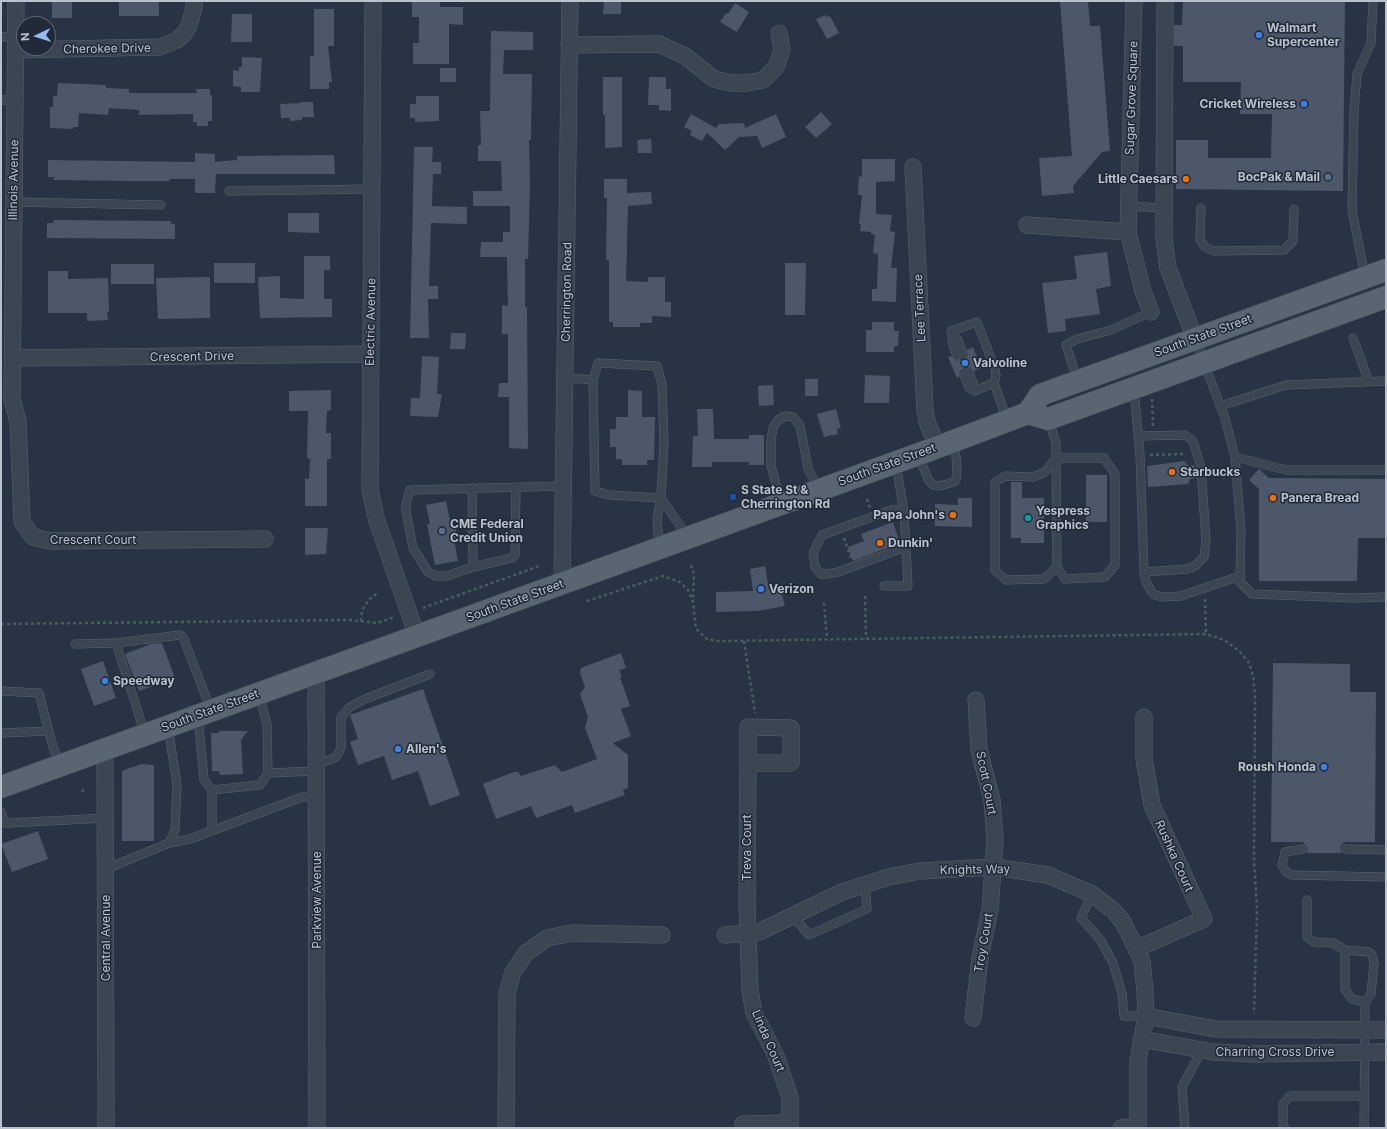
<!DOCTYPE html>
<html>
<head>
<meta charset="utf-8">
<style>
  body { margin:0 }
  #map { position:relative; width:1387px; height:1129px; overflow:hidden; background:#283443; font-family:Inter,sans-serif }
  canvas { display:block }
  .frame { position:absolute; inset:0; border:2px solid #b9c1cc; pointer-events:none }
  .north { position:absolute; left:16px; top:16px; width:40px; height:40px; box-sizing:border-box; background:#202a38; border:1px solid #5d6673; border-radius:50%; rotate:266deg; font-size:11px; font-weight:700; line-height:16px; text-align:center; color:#b9c1cc }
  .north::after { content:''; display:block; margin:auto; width:14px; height:18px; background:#94bbf7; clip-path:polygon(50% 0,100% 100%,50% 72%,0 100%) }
</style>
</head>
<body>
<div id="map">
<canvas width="1387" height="1129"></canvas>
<div class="frame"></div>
<div class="north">N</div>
</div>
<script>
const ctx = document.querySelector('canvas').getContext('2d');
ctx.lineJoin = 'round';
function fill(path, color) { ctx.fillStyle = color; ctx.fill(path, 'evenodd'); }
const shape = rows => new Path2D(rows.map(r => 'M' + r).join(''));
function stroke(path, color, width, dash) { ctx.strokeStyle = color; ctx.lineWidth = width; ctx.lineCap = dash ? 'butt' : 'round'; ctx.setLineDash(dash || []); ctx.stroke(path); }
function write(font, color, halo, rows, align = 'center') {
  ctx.font = font + ' Inter,sans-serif'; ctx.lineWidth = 3; ctx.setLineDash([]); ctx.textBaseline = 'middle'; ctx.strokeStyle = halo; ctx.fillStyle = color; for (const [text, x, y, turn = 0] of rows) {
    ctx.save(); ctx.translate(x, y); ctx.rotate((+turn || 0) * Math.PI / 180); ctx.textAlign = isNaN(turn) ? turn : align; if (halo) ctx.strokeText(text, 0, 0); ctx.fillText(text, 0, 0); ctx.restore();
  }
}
const building = shape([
  [52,1,72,1,72,18,52,18],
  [119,1,159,1,159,16,119,16],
  [412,1,440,2,440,7,463,7,463,25,449,24,449,64,413,64,413,43,419,43,419,17,412,17],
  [604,1,621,1,621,14,603,14],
  [1060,1,1088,1,1090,26,1100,26,1110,151,1102,152,1073,186,1074,193,1042,196,1039,158,1072,156],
  [1183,1,1345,1,1343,191,1176,189,1176,140,1208,140,1208,158,1271,158,1272,114,1240,114,1241,82,1183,82,1183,46,1174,46,1174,25,1182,25],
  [735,3,749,12,737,32,720,22,726,13,728,14],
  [314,9,334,9,334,46,328,46,332,82,329,82,329,89,310,89,310,56,314,56],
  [232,14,252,14,252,42,231,42],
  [826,15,827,17,830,16,839,33,827,39,816,19],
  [491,31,533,32,533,50,504,50,503,74,532,74,531,140,529,140,530,182,528,259,525,259,525,307,527,307,528,449,509,448,509,397,498,397,499,383,508,383,508,334,502,334,502,305,508,306,507,257,480,257,481,242,503,242,503,232,510,232,510,206,473,206,473,191,502,191,501,161,478,161,478,145,481,145,480,111,490,111],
  [242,57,262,58,260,92,241,92,241,87,233,86,233,70,239,71,239,67,242,67],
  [440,68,456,68,456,82,440,82],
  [603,77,622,77,622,147,605,148,605,115,603,115],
  [649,77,666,77,666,89,671,89,671,111,659,110,659,105,648,105],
  [58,83,106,85,106,88,129,89,129,93,197,93,196,89,210,89,210,95,212,96,212,121,208,121,208,126,197,126,197,122,193,122,193,114,139,115,139,110,109,108,108,115,79,113,78,127,73,127,73,129,50,128,50,107,53,107,53,96,57,96],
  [416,96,439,96,439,121,415,122,415,118,410,118,410,104,416,104],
  [301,102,313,102,314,117,302,117,302,120,290,121,290,118,281,118,280,104,301,103],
  [821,112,832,124,816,138,805,127],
  [691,114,716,128,719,124,744,123,745,128,776,114,786,137,762,148,757,136,739,137,725,150,707,133,702,141,690,135,692,131,684,127],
  [651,139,652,153,638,153,637,140],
  [414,147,433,147,432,162,441,162,441,174,433,174,432,206,467,207,467,224,431,223,429,286,438,286,438,299,428,299,429,338,410,338],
  [195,153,215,154,215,162,237,160,237,156,334,155,335,174,216,174,215,193,195,193,195,179,169,179,170,181,127,181,54,180,54,177,48,177,48,160,195,162],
  [862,159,895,159,895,181,876,182,876,214,892,215,890,231,895,232,891,268,897,268,896,302,872,301,872,289,877,289,878,254,873,253,875,235,871,234,871,232,860,231,861,224,859,224,862,195,858,195,859,176,862,177],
  [604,179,627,179,627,193,651,192,652,204,628,206,626,281,648,282,648,277,665,277,665,302,671,302,671,317,652,316,652,323,640,323,640,327,613,327,613,322,609,322,609,260,606,260,607,198,604,198],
  [288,213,319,213,319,233,288,232],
  [54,220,171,221,171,224,175,224,175,239,47,238,47,223,53,223],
  [1107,252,1111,286,1096,289,1100,314,1065,319,1066,331,1048,333,1042,283,1077,279,1074,256],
  [304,256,330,256,330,270,324,270,324,299,332,299,332,317,260,318,258,277,280,276,280,298,304,299],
  [214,263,255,263,255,283,214,283],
  [785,263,806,263,805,315,785,315],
  [111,264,154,264,154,284,111,284],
  [48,271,68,271,68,279,108,278,109,312,107,312,108,320,87,321,87,313,48,313],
  [210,277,210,318,158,319,156,278],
  [872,322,894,322,894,331,899,331,898,346,894,346,894,352,866,352,866,330,872,330],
  [451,333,466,333,465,349,450,349],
  [973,347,981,368,974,371,970,367,967,367,960,371,959,377,957,378,948,357,951,356,956,361,965,359,968,355,967,350],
  [422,356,439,357,437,394,442,394,438,417,410,416,411,398,420,398],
  [865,375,890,376,889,403,864,403],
  [805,379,818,379,818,396,805,396],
  [773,385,774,405,759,406,758,386],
  [331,390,331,410,327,411,326,433,331,433,331,459,327,459,327,506,305,506,305,479,309,479,310,459,307,458,308,411,289,411,289,391],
  [628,390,642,391,642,417,655,417,654,460,647,460,647,465,622,465,622,459,616,459,616,447,610,447,610,429,616,429,616,417,628,417],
  [697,409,713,409,714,439,749,439,749,435,764,435,764,465,749,465,749,462,712,462,712,467,692,467,693,436,698,436],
  [836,409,841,428,837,429,838,434,824,437,817,414],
  [1184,461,1189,466,1194,465,1196,478,1190,479,1188,484,1148,487,1147,466],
  [1259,469,1269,478,1386,479,1386,538,1358,538,1357,581,1259,581,1259,489,1249,480],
  [1086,475,1107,475,1107,522,1086,522],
  [1011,482,1022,482,1022,498,1044,498,1044,543,1021,543,1021,538,1011,538],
  [958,498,972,498,972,527,935,526,935,504,958,505],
  [446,501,451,526,455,525,457,539,454,539,458,561,435,565,427,524,430,524,426,505],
  [893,522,900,543,853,561,848,547,864,541,861,534],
  [305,528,328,528,326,554,305,555],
  [765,566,769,590,780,587,785,606,758,611,716,612,716,592,753,591,750,569],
  [162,643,175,678,139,691,125,654,151,644],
  [621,653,626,668,619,670,622,677,620,677,630,706,621,709,631,736,613,743,628,755,628,788,623,790,625,795,575,813,572,805,536,818,531,806,496,819,483,784,514,772,518,772,521,776,555,765,562,772,597,759,585,728,588,717,580,694,585,687,580,673,581,668],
  [103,661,116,698,94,706,81,669],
  [1273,663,1350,664,1350,692,1376,692,1375,842,1345,842,1340,846,1341,853,1307,853,1308,848,1303,842,1271,842],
  [423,689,460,795,430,806,418,771,392,780,384,756,358,765,350,742,358,739,350,715],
  [219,731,248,731,241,740,243,774,220,775,219,771,212,771,211,733,219,733],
  [141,764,154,765,154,841,122,841,122,771],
  [38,831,48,859,12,872,1,844]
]);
const path = shape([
  [1152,399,1153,426],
  [1150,455,1186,454],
  [867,499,870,508],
  [844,538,851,558],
  [691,565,694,574,693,599],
  [865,596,866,639],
  [1205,599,1206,634],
  [587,601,663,576,680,582,688,590,693,602,696,629,707,639,718,641,1206,634,1224,640,1238,650,1248,661,1253,675,1255,697,1254,860,1257,909,1254,1014],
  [824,603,827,639],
  [423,608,539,566],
  [361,621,362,610,368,601,373,596,379,593],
  [1,624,350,620,377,623,395,617],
  [744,641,755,713],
  [82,792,84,789]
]);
const service = shape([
  [1,37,15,36],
  [1,100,15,100],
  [229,191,372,189],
  [14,202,161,205],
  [1128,206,1163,208],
  [1201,208,1200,240,1205,247,1214,251,1284,250,1293,241,1294,209],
  [1365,277,1352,210,1354,111,1357,74,1371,43,1373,1],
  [953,336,958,340,963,354],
  [1353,338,1369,382],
  [1195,339,1225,418,1235,457,1286,470,1386,470],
  [957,356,952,342,953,336,951,331,977,322,995,369,996,376,994,383,1007,420],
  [598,363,657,366,662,384,664,443,661,498,609,495,595,491,593,380,598,363],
  [969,372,974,386,973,389],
  [964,375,969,388,974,391,994,383],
  [566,378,593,380],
  [1078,381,1066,345,1077,339,1111,330,1151,312],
  [1134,390,1140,455,1144,572,1146,582,1153,594,1162,597,1181,596,1240,576],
  [1220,406,1286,385,1386,381],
  [1049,420,1056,444,1056,458,1057,567,1065,579,1105,577,1115,565,1115,474,1104,458,1056,458,1045,472,1033,477,1005,476,995,482,995,570,1006,580,1044,579,1057,567],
  [1139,436,1185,435,1193,441,1201,468,1206,540,1204,557,1195,566,1187,569,1144,572],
  [918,455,929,481,933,485,939,486,954,482,956,480,957,465,954,442],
  [1235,457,1241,530,1240,582,1252,594,1353,598,1386,597],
  [472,488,473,567,512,558,515,555,516,487],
  [781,503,771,465,771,440,773,428,778,420,785,416,793,417,800,426,808,468,818,490],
  [903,510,891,510,822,535,813,553,815,567,821,574,827,574,838,572,906,547],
  [659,547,657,519,661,498,687,536],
  [473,567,447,576,436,576,428,572,413,548,406,511,406,504,410,490,564,486],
  [884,586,908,586,904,513,896,463],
  [116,643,180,635,183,637,211,710],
  [75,644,116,643,145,734],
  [1,691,39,693,53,747,60,765],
  [259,694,267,725,268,773,317,771],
  [198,716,204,780,212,790,260,785,268,773],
  [1,733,49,731],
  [317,763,330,760,336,757,339,752,341,747,341,717,350,707,365,699,430,674],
  [212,790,212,830],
  [1,812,5,823,9,823,106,818],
  [169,843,190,839,302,797,317,797],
  [1303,849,1285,852,1282,865,1286,872,1292,875,1386,877],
  [1345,849,1386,850],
  [106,869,169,843,175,830,177,784,168,727],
  [1092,894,1081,918,1100,939,1113,963,1122,993,1124,1016,1146,1016],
  [1307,900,1307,936,1309,939,1314,942,1333,943,1345,950],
  [792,915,809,935,867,909,865,884],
  [1185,1128,1182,1087,1202,1050],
  [1285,1128,1283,1126,1283,1104,1290,1096,1365,1096],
  [1364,1128,1365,1002,1371,994,1374,963,1372,955,1369,952,1345,950,1345,989,1352,999,1365,1002]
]);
const minor = shape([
  [16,1,12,399,18,421,22,522,33,537,50,541,265,539],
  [373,1,370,490,377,521,417,636],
  [1134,1,1128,232,1143,291,1151,312],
  [1165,1,1164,239,1168,268,1195,339],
  [569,45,659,44,685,56,714,79,731,83,747,83,763,80,776,67,782,50,779,33],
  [15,50,160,47,177,40,184,34,189,26,194,8,194,1],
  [913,167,925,410,927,422,938,447],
  [1027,225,1128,232],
  [12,358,371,354],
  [562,583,570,1],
  [316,673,317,1128],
  [748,727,791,728,791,763,748,763,748,727],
  [105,749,106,1128],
  [748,763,747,905,750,990,754,1013,776,1056,790,1098,790,1123],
  [725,935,759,932,842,892,889,877,920,871,994,867,1048,875,1071,885,1092,894,1114,911,1123,922,1142,961,1145,991,1146,1016,1138,1061,1138,1128],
  [1136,949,1204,919,1152,805,1144,759,1144,717],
  [1146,1016,1215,1029,1386,1030],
  [973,1018,980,958,990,910,995,840,992,800,979,750,976,700],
  [1141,1039,1213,1052,1254,1054,1386,1052],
  [506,1128,507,993,513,972,526,953,547,938,572,933,662,935],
  [743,1128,743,1124,785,1123,790,1123,790,1128],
  [1121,1128,1138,1126]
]);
const primary = shape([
  [1028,413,1048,419,1386,297],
  [1,787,938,447,1028,413,1040,395,1386,270]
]);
const markers = [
  [1259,35,4,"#3f7fe0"],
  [1304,104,4,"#3f7fe0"],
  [1328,177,4,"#5c6f8a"],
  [1186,179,4,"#e8710a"],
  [965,363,4,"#3f7fe0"],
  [1172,472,4,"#e8710a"],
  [733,497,4,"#1a4fb4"],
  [1273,498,4,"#e8710a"],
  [953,515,4,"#e8710a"],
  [1028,518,4,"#0f9aa8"],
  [442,531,4,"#5c6f8a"],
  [880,543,4,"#e8710a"],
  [761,589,4,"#3f7fe0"],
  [105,681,4,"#3f7fe0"],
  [398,749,4,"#3f7fe0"],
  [1324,767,4,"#3f7fe0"]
];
const poiNames = [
  ["Walmart",1267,28],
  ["Supercenter",1267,42],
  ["Cricket Wireless",1296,104,"right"],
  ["BocPak & Mail",1320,177,"right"],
  ["Little Caesars",1178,179,"right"],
  ["Valvoline",973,363],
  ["Starbucks",1180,472],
  ["S State St &",741,490],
  ["Cherrington Rd",741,504],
  ["Panera Bread",1281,498],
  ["Yespress",1036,511],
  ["Graphics",1036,525],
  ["Papa John's",945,515,"right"],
  ["CME Federal",450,524],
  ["Credit Union",450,538],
  ["Dunkin'",888,543],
  ["Verizon",769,589],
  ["Speedway",113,681],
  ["Allen's",406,749],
  ["Roush Honda",1316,767,"right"]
];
const streetNames = [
  ["Cherokee Drive",107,49,-1],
  ["Sugar Grove Square",1132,98,-88],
  ["Illinois Avenue",14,180,-89],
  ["Cherrington Road",567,292,-89],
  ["Lee Terrace",920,308,-93],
  ["Electric Avenue",371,322,-89],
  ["South State Street",1203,336,-20],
  ["Crescent Drive",192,357,-1],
  ["South State Street",887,465,-20],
  ["Crescent Court",93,540],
  ["South State Street",515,601,-20],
  ["South State Street",210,711,-20],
  ["Scott Court",986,783,79],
  ["Treva Court",747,848,-90],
  ["Rushka Court",1174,856,66],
  ["Knights Way",975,870,-1],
  ["Parkview Avenue",317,900,-90],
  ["Central Avenue",106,938,-90],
  ["Troy Court",984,943,-80],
  ["Linda Court",768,1041,67],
  ["Charring Cross Drive",1275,1052]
];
fill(building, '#4c5869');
stroke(service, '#5a6370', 9);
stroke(minor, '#5a6370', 17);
stroke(primary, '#49515f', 23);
stroke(path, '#485e60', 2.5, [3, 3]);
stroke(service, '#3c4653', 8);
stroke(minor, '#3c4653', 16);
stroke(primary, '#5a6572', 22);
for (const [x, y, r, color] of markers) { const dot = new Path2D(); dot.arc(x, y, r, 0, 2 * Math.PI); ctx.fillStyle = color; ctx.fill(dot); stroke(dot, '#202a38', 1.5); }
write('bold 12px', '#b9c1cc', '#202a38', poiNames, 'left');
write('12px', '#b9c1cc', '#202a38', streetNames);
</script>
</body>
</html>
